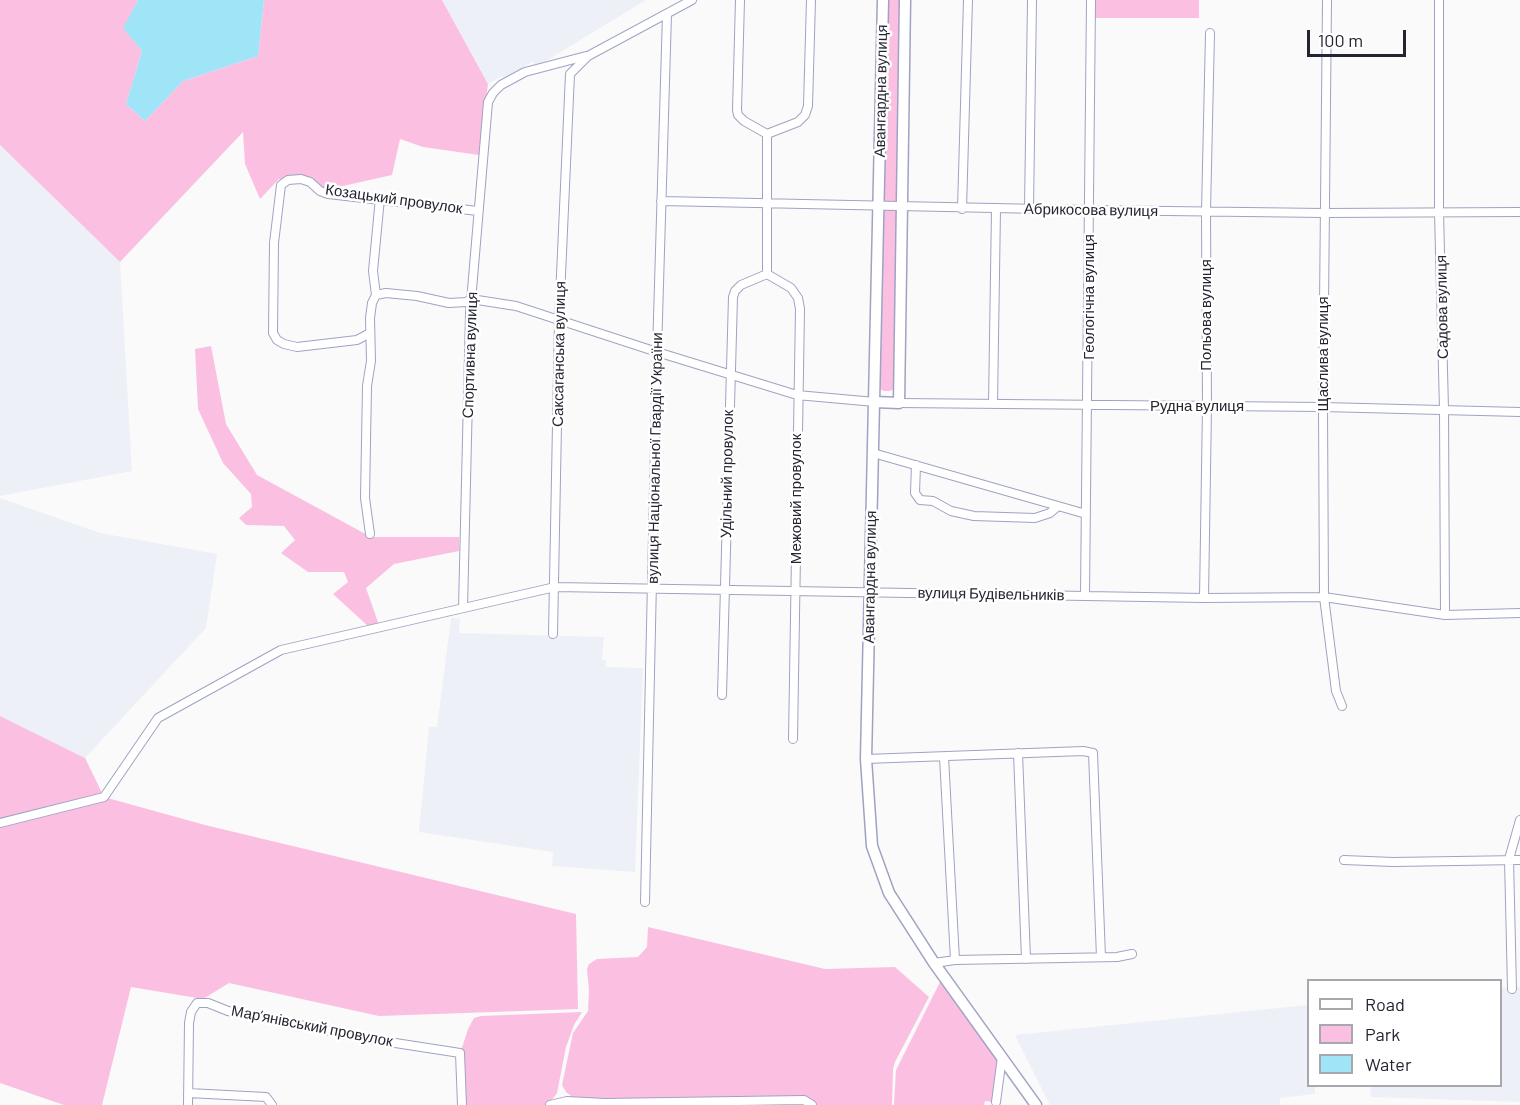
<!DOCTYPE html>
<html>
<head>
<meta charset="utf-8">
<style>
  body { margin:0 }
  #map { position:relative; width:1520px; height:1105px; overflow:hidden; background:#fafafa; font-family:Barlow,sans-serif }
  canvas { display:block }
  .legend { position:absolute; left:1307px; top:979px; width:195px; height:108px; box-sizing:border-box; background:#fff; border:2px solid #a7a8ad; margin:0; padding:8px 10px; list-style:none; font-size:18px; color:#232531 }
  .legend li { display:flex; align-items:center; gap:12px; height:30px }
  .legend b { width:30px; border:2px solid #a7a8ad }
  .scale { position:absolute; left:1307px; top:30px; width:99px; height:27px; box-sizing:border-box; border:3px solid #232531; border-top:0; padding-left:8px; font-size:18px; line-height:21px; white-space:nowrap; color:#232531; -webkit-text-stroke:4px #fff; paint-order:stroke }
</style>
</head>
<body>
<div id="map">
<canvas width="1520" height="1105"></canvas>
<ul class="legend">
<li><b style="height:8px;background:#fff"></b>Road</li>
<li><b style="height:16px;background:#fbc0e1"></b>Park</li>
<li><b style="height:16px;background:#9fe4f7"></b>Water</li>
</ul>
<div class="scale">100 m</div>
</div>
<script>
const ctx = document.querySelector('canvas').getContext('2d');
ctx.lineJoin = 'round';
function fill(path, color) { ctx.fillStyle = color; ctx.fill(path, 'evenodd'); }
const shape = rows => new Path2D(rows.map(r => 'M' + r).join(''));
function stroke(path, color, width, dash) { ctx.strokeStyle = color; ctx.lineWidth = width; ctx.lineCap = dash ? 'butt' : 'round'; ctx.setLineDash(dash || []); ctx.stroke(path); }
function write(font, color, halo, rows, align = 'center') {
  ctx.font = font + ' Barlow,sans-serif'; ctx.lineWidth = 5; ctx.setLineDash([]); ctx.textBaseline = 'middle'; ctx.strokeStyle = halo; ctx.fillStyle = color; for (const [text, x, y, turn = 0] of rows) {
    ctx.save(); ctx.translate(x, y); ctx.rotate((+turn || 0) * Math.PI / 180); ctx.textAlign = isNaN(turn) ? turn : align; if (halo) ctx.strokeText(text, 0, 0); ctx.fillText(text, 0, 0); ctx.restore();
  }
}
const built = shape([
  [442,0,646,0,536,67,533,61,504,80,502,76,488,84],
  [0,145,120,262,132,471,0,496],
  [0,498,100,533,217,554,206,628,85,758,0,716],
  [451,618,460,619,459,633,604,637,602,660,606,660,606,667,643,668,635,872,552,866,553,852,419,832,429,727,437,727],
  [1520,987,1520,1102,1371,1097,1370,1086,1500,1086,1501,988],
  [1308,1005,1308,1086,1315,1086,1315,1094,1280,1098,1280,1105,1050,1105,1015,1035]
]);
const green = shape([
  [0,0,138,0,124,28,142,51,126,104,145,121,183,81,258,56,264,0,442,0,488,84,479,155,423,147,400,139,392,175,325,190,312,182,283,181,279,179,260,199,245,164,243,132,120,262,0,145],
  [886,0,903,0,897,203,885,204,882,201],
  [1095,0,1199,0,1199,18,1095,18],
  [887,209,895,209,898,211,895,388,890,391,883,391,878,386,882,211],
  [211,346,226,424,257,475,371,537,459,537,459,551,394,564,366,588,379,625,369,627,333,594,348,582,344,572,308,572,281,553,295,540,284,526,246,525,239,518,252,507,251,494,223,463,198,409,195,349],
  [0,716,85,758,104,797,205,825,576,914,578,1009,379,1016,229,983,203,999,131,987,102,1105,64,1105,0,1083],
  [648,927,825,969,895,967,929,997,895,1062,893,1069,892,1105,815,1105,811,1100,807,1099,575,1099,566,1092,562,1085,573,1033,588,1011,589,990,587,969,589,964,597,959,638,957,647,947],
  [941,980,999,1058,992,1102,985,1101,984,1105,894,1105,896,1070],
  [582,1012,574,1025,566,1047,557,1093,548,1105,463,1105,461,1051,468,1029,474,1018,481,1016]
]);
const water = shape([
  [138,0,264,0,258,56,183,81,145,121,126,104,142,51,123,28]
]);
const street = shape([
  [740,0,737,110,738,115,744,121,767,134],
  [1327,0,1323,407,1324,597,1336,691,1342,706],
  [1439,0,1439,212,1444,409,1445,615],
  [767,134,798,122,805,115,808,106,811,0],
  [767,134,767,274],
  [661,201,1089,210,1324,213,1520,212],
  [962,209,968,0],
  [1029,209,1032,0],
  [767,274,791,288,798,298,800,309,793,739],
  [376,295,386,293,417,296,449,303,466,302,471,299,516,306,657,352,797,395,875,402],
  [370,333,357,340,297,347,284,344,277,340,273,333,274,243,281,185,288,180,301,179,310,182,320,191,328,194,478,211],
  [899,403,1323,407,1520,412],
  [993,404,996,209],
  [873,453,1086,514],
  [916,465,915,493,920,500,933,501,951,511,974,516,1035,518,1050,513,1057,507],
  [370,534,365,498,367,386,371,361,370,318,372,303,376,295,373,271,380,198],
  [1085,595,1091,0],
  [1204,598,1207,407,1206,211,1210,33],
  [463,608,470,313,488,102,493,93,501,85,525,72,586,56],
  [553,634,559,320,570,74,588,56,692,0],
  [722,695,733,297,735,291,741,285,767,274],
  [1018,753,1026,959],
  [944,757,955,960],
  [866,759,1083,751,1093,753,1101,957],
  [0,823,104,797,158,718,281,650,555,587,1204,598,1324,597,1445,615,1520,613],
  [1344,860,1393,862,1520,860],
  [645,902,657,352,667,14],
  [934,963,955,960,1117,957,1132,954],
  [1512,989,1509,859,1520,820],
  [188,1093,266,1097,272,1105],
  [996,1102,1002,1057],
  [188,1105,189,1023,191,1012,197,1003,208,1003,228,1011,376,1040,460,1053,462,1105],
  [550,1105,567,1101,605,1103,804,1100,812,1105]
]);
const secondary = shape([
  [883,0,866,759,872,846,889,893,934,963,1036,1105],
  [875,402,899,403,905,0]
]);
const streetNames = [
  ["Авангардна вулиця",881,91,-89],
  ["Козацький провулок",394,199,8],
  ["Абрикосова вулиця",1091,210,1],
  ["Геологічна вулиця",1089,297,-90],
  ["Садова вулиця",1442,307,-91],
  ["Польова вулиця",1206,315,-90],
  ["Саксаганська вулиця",559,354,-89],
  ["Щаслива вулиця",1323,354,-90],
  ["Спортивна вулиця",470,355,-88],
  ["Рудна вулиця",1197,406],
  ["вулиця Національної Гвардії України",655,458,-89],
  ["Удільний провулок",727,474,-89],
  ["Межовий провулок",796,499,-90],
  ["Авангардна вулиця",870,577,-89],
  ["вулиця Будівельників",991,594,1],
  ["Марʼянівський провулок",312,1026,11]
];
fill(built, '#eef0f8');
fill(green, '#fbc0e1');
fill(water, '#9fe4f7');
stroke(street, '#9fa3c3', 10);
stroke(secondary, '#9fa3c3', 13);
stroke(street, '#fff', 8);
stroke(secondary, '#fff', 10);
write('15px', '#232531', '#fff', streetNames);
</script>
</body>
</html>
